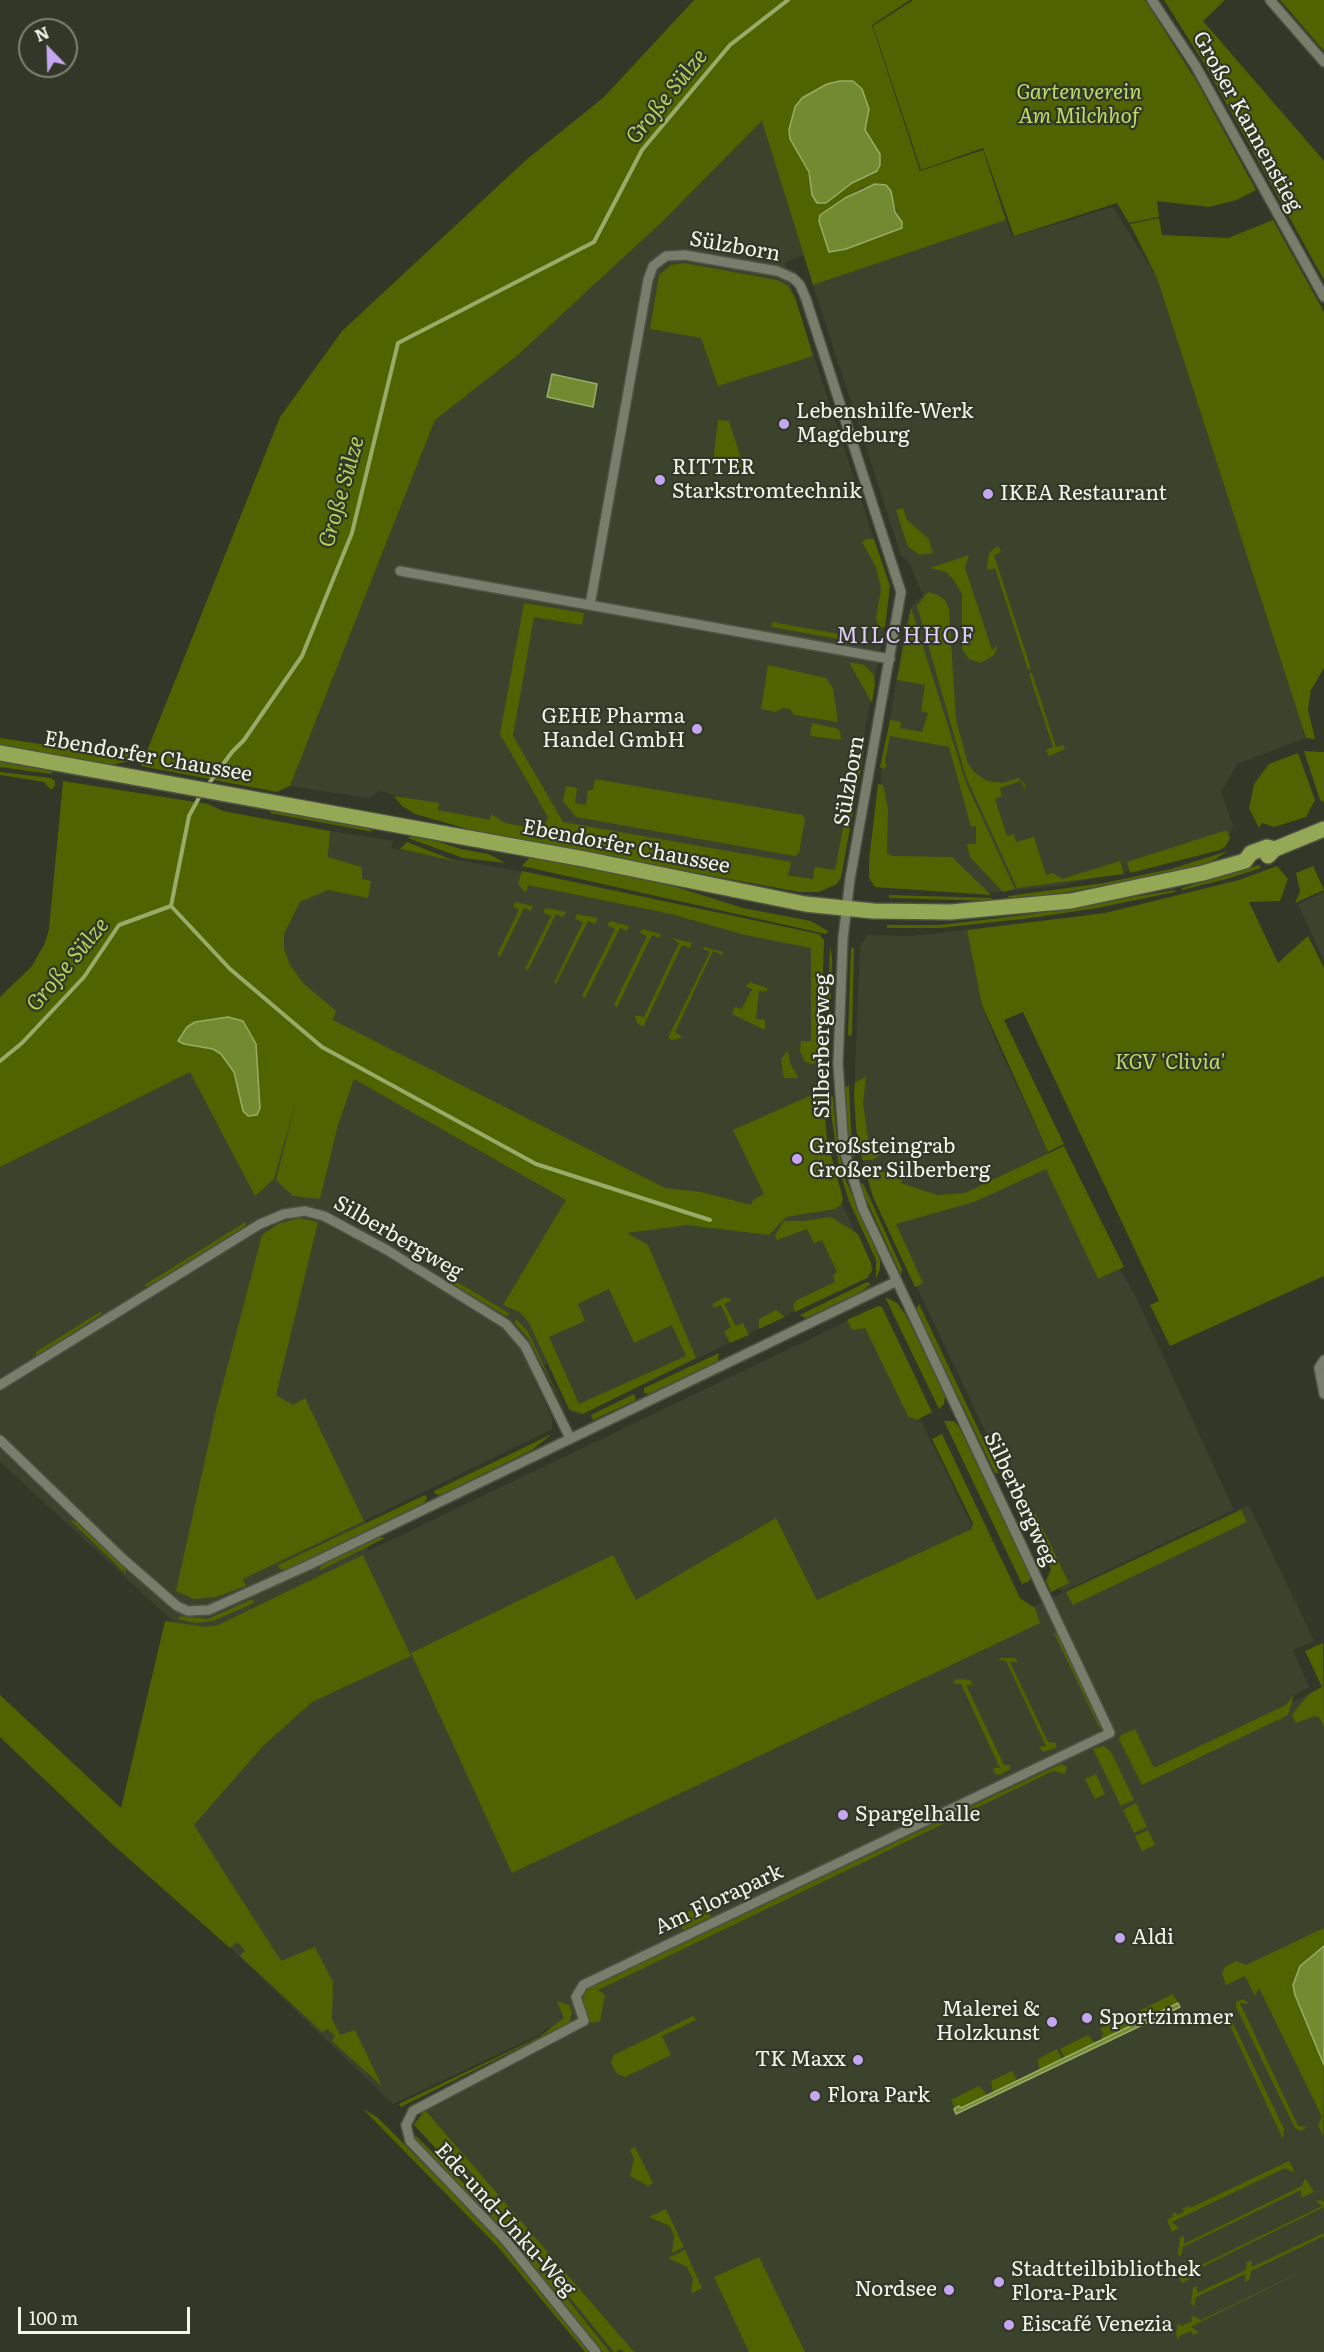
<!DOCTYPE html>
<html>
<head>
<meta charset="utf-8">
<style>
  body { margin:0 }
  #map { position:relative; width:1324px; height:2352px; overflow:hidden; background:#323727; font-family:Literata,serif }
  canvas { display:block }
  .north { position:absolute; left:18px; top:18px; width:60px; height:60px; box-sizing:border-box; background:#323727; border:2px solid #7e8375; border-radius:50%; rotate:337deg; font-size:16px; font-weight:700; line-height:24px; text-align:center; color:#f1f5ea }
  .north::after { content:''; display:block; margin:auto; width:21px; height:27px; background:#c5a7f1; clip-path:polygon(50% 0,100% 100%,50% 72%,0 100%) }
  .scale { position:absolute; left:18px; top:2307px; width:172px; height:27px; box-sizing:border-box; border:3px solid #f1f5ea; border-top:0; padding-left:8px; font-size:18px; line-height:21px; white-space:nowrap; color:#f1f5ea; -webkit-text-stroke:4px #323727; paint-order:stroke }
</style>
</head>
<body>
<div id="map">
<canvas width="1324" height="2352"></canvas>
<div class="north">N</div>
<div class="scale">100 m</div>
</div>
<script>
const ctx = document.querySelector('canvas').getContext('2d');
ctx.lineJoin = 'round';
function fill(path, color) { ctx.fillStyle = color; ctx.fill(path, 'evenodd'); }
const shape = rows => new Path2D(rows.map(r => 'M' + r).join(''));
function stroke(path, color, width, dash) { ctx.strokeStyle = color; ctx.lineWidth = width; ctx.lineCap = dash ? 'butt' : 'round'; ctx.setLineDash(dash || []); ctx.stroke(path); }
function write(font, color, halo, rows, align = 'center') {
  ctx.font = font + ' Literata,serif'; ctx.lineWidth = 4.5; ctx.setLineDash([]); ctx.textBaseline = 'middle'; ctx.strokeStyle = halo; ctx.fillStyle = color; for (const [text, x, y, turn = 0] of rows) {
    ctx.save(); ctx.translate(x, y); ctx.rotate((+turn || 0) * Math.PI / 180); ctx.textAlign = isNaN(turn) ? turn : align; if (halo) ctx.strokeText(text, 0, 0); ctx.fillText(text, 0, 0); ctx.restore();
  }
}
const built = shape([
  [763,121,804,255,785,262,793,293,889,585,884,630,838,872,832,882,436,813,416,801,380,791,369,798,290,786,435,420,518,355,663,221],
  [1113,207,1157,278,1306,738,1237,764,1221,792,1233,825,1227,844,1205,854,1058,886,987,893,880,888,881,774,905,628,912,605,923,596,910,564,901,555,813,285,1006,220,1012,237],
  [330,831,394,841,391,848,523,872,822,945,816,1100,801,1118,870,1263,868,1276,580,1415,571,1412,548,1363,533,1376,552,1418,552,1429,366,1520,368,1551,868,1311,1002,1588,1024,1611,1249,1505,1314,1641,1293,1650,1309,1687,1294,1695,1287,1704,1324,1688,1324,2352,611,2352,516,2235,413,2124,426,2110,558,2041,549,2027,539,2035,393,2104,121,1843,173,1621,0,1462,0,1167,178,1077,290,965,284,948,284,934,300,902,310,895,362,880,362,867,328,857],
  [1324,892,1324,961,1298,904],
  [967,930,982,1005,998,1046,1048,1152,1135,1295,1234,1510,1062,1592,892,1235,863,1162,856,1124,855,1071,860,948,867,935,912,936]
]);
const green = shape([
  [694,0,910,0,872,25,920,171,983,150,1006,220,813,285,762,121,663,221,518,355,435,420,290,786,277,792,141,766,280,417,342,331,526,160,604,97],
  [795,107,865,130,875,145,877,171,852,183,826,203,810,182,809,172,789,130],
  [864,187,894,205,899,218,896,231,846,249,825,241,822,227,845,198],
  [913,0,1145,0,1197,82,1256,190,1237,200,1209,207,1157,201,1159,217,1129,223,1117,203,1014,236,983,148,921,170,873,26],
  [1164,0,1225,0,1203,21,1324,161,1324,280,1205,65],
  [1280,0,1324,0,1324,51],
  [1159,218,1162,235,1228,238,1273,220,1324,312,1324,668,1311,690,1308,709,1315,739,1306,738,1157,278,1130,224],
  [684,263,777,280,788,286,795,297,813,356,718,386,701,338,650,329,659,275,671,265],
  [718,420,729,421,744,467,713,464],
  [903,508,907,520,928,538,933,553,920,555,908,547,896,510],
  [866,539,874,539,890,586,885,627,879,628,876,618,881,589,876,567,862,542],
  [998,546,1001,552,994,555,1031,669,1028,670,995,568,988,570,987,566,989,553],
  [969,555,965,568,992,650,998,645,994,655,981,663,969,659,962,649,962,594,954,580,946,572,930,568],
  [928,592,938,595,946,601,949,609,956,720,968,764,975,773,987,781,1003,783,1018,778,1025,784,1025,789,1021,781,1000,788,1002,796,995,799,1007,836,1014,834,1016,842,1034,837,1046,875,1053,873,1062,879,1120,861,1124,874,1017,888,966,777,917,606],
  [524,603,584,613,582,625,534,617,513,736,563,822,791,862,788,875,813,879,815,867,835,870,857,753,861,748,864,751,841,878,837,884,819,892,799,892,478,832,415,814,402,806,394,796,439,803,438,810,490,820,491,814,505,823,537,829,545,825,548,817,500,734],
  [911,608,966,783,1015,889,1003,892,970,857,967,844,976,844,976,826,971,827,949,747,890,736,885,761,887,766,883,769,880,767,890,720,901,722,900,728,922,732,928,713,921,711,925,685,897,680],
  [772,622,850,636,849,641,772,627],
  [849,662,864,665,873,674,875,684,872,703],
  [768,665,826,678,833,688,838,722,794,715,790,709,783,708,776,712,761,709],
  [1032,673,1056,747,1063,745,1065,749,1049,756,1046,750,1053,747,1029,674],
  [812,723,836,728,840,731,841,740,810,736],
  [0,738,120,756,139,750,133,760,112,765,0,751],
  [1304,751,1324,752,1324,802,1320,800],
  [1298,753,1315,800,1306,817,1274,827,1262,823,1259,828,1249,808,1254,784,1269,764],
  [0,760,53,770,52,774,0,767],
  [0,772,51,778,55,781,55,786,51,790,44,782,0,775],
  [595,779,803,815,805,820,799,853,795,856,576,817,563,801,566,786,577,788,575,803,586,805,588,790,593,790],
  [63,781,208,804,223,811,330,831,328,857,362,867,362,879,371,881,368,898,328,890,300,902,284,934,284,948,290,965,304,984,336,1011,333,1020,665,1188,701,1192,751,1205,753,1200,764,1194,733,1130,823,1090,827,1140,843,1199,841,1205,835,1209,786,1217,769,1235,687,1225,627,1233,648,1245,696,1358,583,1414,569,1409,529,1323,520,1312,503,1305,566,1200,354,1079,338,1125,320,1199,293,1196,276,1180,296,1101,274,1179,255,1196,190,1072,0,1167,0,997,32,966,45,943,49,929],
  [609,1289,634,1343,672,1325,686,1356,579,1404,549,1337,585,1321,578,1304],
  [878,784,883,785,888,809,887,853,892,856,952,857,991,895,875,887,869,878,869,860],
  [271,807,365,825,373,832,270,813],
  [1224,831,1227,831,1230,838,1226,846,1220,850,1130,873,1127,862],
  [414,834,461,849,489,854,505,863,463,858,408,838],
  [407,842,455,861,400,849],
  [1228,851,1209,863,1151,877,1045,896,1009,899,1008,896,1104,883,1171,869],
  [543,857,651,879,743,908,811,921,828,931,826,934,522,866,529,858],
  [1259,865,1261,868,1230,878,1182,890,1182,888],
  [1277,866,1288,879,1280,901,1249,902,1278,963,1308,936,1324,968,1324,1276,1170,1346,1150,1305,1159,1301,1023,1012,1004,1020,1064,1144,1048,1152,982,1005,967,930,1105,913,1239,880],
  [1313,866,1324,890,1295,903,1300,891,1296,873],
  [522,871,819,934,824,940,820,1062,812,1064,805,1062,800,1051,801,1041,811,1041,811,948,745,935,671,914,528,885,526,893,518,884],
  [1175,890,1175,892,1097,908,1031,918,939,928,887,928,887,925,939,925,1033,914],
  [889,895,991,898,993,901,889,898],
  [515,902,533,906,531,911,524,908,500,957,497,955,519,910,513,906],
  [546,908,566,912,563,917,556,914,528,970,525,969,551,916,543,912],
  [577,914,598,918,595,924,588,921,556,984,554,983,583,922,575,919],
  [610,921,629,926,627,931,620,928,585,998,582,996,615,929,607,925],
  [642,929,661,934,659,938,652,935,617,1007,614,1005,647,936,640,933],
  [672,938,692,943,690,948,682,945,643,1027,637,1023,635,1015,644,1017,679,943],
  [830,945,832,958,829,1049,826,1058],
  [704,947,723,952,722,955,713,951,675,1032,683,1037,672,1040,668,1038,710,952,703,949],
  [851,948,854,948,852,1036,848,1035],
  [750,982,767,988,767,991,759,991,756,1019,765,1020,765,1030,732,1014,735,1007,742,1009,752,989,746,986],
  [788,1050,790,1063,798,1077,796,1078,784,1078,781,1059],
  [866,1077,863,1103,867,1132,872,1154,881,1155,872,1160,862,1160,856,1128,854,1093,855,1082],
  [849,1085,851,1130,855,1157,852,1156,846,1115,845,1088],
  [828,1092,833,1097,837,1141,844,1176,880,1260,880,1269,876,1279,876,1260,849,1201,839,1169],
  [1064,1146,1124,1267,1098,1279,1046,1169,974,1202,896,1224,923,1283,915,1287,873,1197,867,1176,902,1167,904,1176,901,1183,937,1195,965,1193],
  [863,1183,902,1269,901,1275,860,1186],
  [831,1217,858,1234,871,1263,872,1271,867,1278,795,1312,793,1305,797,1300,835,1282,833,1275,837,1272,822,1240,814,1243,807,1229,777,1240,775,1235,784,1221,804,1221],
  [299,1218,318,1222,276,1395,293,1405,305,1398,364,1521,243,1579,246,1586,216,1597,194,1599,176,1591,216,1410,262,1235,278,1224],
  [247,1221,245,1226,149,1286,143,1286],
  [444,1274,510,1314,506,1316,446,1280],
  [867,1282,871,1284,861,1292,806,1318,800,1315],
  [725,1297,732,1300,724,1304,736,1326,743,1323,749,1335,730,1343,724,1331,731,1327,721,1305,712,1308,714,1303],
  [885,1297,897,1303,906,1315,945,1396,944,1404,939,1409],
  [919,1304,999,1473,995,1473,916,1309],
  [878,1306,882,1307,932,1412,917,1420,908,1416,865,1328,852,1330,847,1320],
  [776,1310,785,1317,759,1329,759,1319],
  [100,1312,102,1314,36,1356,36,1352],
  [516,1319,528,1332,566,1412,529,1339,515,1323],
  [719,1353,718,1361,649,1394,644,1393,644,1388],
  [634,1394,636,1400,593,1420,591,1415],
  [944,1421,954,1421,959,1427,1031,1577,1029,1581,1022,1584],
  [552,1434,532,1450,441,1495,435,1494,434,1491],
  [942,1434,1020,1598,1035,1608,1040,1623,512,1873,411,1653,613,1555,636,1600,776,1518,817,1600,972,1529,973,1523,932,1439],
  [425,1495,427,1498,424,1503,285,1570,280,1569,278,1565],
  [1241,1510,1247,1522,1073,1605,1066,1592],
  [1035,1513,1069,1583,1051,1592,1046,1581,1051,1569,1026,1517],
  [70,1520,75,1521,125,1568,126,1574],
  [379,1537,385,1538,319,1571,321,1565],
  [363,1555,411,1656,312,1702,263,1746,194,1825,281,1961,315,1947,333,1982,332,2019,340,2035,355,2030,382,2086,332,2041,335,2036,328,2029,322,2032,240,1956,245,1950,237,1942,230,1948,111,1843,0,1737,0,1695,121,1808,165,1621,205,1627,218,1625],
  [252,1599,254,1603,213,1621,195,1623,178,1619,181,1616,208,1619],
  [1054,1633,1059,1633,1102,1724,1099,1727],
  [1323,1643,1324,1727,1320,1718,1315,1716,1296,1723,1292,1715,1309,1694,1322,1687,1305,1651],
  [1001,1658,1015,1658,1018,1662,1010,1662,1048,1742,1056,1743,1056,1748,1043,1752,1039,1747,1046,1746,1006,1661,998,1660],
  [956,1679,970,1680,973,1685,966,1685,1004,1765,1010,1765,1009,1770,1000,1775,995,1774,993,1768,1000,1768,961,1684,953,1683],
  [1294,1695,1288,1715,1142,1785,1119,1739,1121,1735,1135,1729,1154,1768,1286,1705],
  [1104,1746,1111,1752,1134,1800,1121,1806,1093,1749],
  [1061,1764,1067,1767,1065,1774,1053,1771,598,1990,605,1995,600,2021,591,2023,582,2001,585,1992,591,1987],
  [1096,1774,1105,1794,1095,1799,1085,1779],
  [1136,1803,1147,1827,1134,1833,1123,1810],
  [1148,1830,1155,1845,1142,1851,1135,1836],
  [705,1904,711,1917,683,1930,677,1917],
  [1324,1928,1324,1946,1298,1969,1295,1995,1324,2065,1323,2136,1318,2125,1322,2117,1259,1988,1255,1996,1245,1976,1226,1985,1222,1973,1225,1967,1236,1961,1246,1965],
  [1173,1994,1178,2003,1138,2023,1133,2014],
  [1243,1999,1249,2004,1240,2003,1298,2126,1307,2127,1301,2131,1295,2128,1236,2007,1236,2002],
  [557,2001,569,2005,572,2012,569,2023,401,2107,399,2104,539,2037,564,2018],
  [1223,2011,1227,2011,1284,2129,1283,2139],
  [1128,2015,1133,2025,1101,2040,1103,2032,1100,2029],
  [693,2016,696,2020,662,2036,671,2055,625,2077,617,2074,611,2063,614,2055],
  [1088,2035,1095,2043,1065,2058,1060,2049],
  [1057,2049,1062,2059,1039,2070,1038,2059],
  [1012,2071,1017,2081,993,2093,991,2081],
  [979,2086,986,2093,985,2096,960,2108,959,2106,955,2108,951,2100],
  [363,2109,377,2117,400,2140,492,2233,589,2352,585,2352,499,2248],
  [425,2110,634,2352,624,2352,621,2349,614,2352,550,2273,555,2268,551,2264,546,2268,515,2234,610,2352,603,2352,509,2235,418,2144,413,2133,507,2226,466,2181,472,2174,467,2168,460,2174,414,2125],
  [635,2147,653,2183,648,2186,630,2176,634,2159,630,2150],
  [1289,2161,1295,2173,1285,2168,1172,2222,1179,2228,1172,2232,1167,2220,1173,2217,1172,2214,1176,2212,1177,2215,1184,2212,1182,2209,1189,2206,1190,2208],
  [1305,2178,1314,2192,1301,2198,1301,2190,1183,2247,1181,2256,1178,2255,1180,2238,1184,2236,1184,2244,1302,2186],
  [1320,2200,1324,2202,1324,2207,1188,2274,1185,2272,1183,2276,1190,2279,1182,2283,1175,2269,1181,2267,1189,2271,1322,2206,1316,2201],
  [666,2209,684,2247,672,2253,674,2236,670,2226,649,2217],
  [1324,2233,1324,2236,1251,2271,1250,2279,1245,2282,1245,2274,1196,2297,1194,2306,1191,2304,1193,2288,1197,2286,1197,2293,1246,2270,1247,2262,1252,2260,1252,2267],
  [685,2250,702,2288,691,2294,693,2279,687,2267,668,2258],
  [759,2257,805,2352,749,2352,714,2277],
  [1324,2261,1200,2322,1191,2327,1199,2332,1193,2335,1191,2331,1179,2336,1179,2341,1176,2334,1178,2323,1182,2326,1192,2321,1191,2317,1193,2316,1201,2320]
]);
const water = shape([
  [840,81,853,81,862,89,869,109,865,130,880,154,880,165,877,171,852,183,826,203,817,203,812,195,809,172,790,139,789,130,795,107,802,98,827,84,840,81],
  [875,184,886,185,891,191,895,212,902,222,902,228,846,249,829,252,819,221,820,215,845,198,875,184],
  [552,374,597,384,593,407,547,397,552,374],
  [228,1017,243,1021,256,1044,260,1108,257,1115,248,1116,243,1111,234,1072,221,1054,213,1049,184,1044,178,1041,187,1027,195,1022,228,1017],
  [1324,1946,1324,2065,1295,1995,1293,1985,1300,1966,1324,1946],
  [1178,2003,1180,2007,956,2114,954,2109,959,2106,961,2108,1178,2003]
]);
const stream = shape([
  [207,786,232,752,244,740,302,656,352,533,398,343,594,242,642,150,730,45,788,0],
  [171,906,230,969,322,1047,536,1164,710,1220],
  [0,1061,22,1043,84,977,119,925,171,906,189,816,201,794]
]);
const minor = shape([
  [1152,0,1195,65,1324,297],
  [1270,0,1324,62],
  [400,571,890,659],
  [590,605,648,280,653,266,666,256,685,255,777,271,793,278,800,285,806,299,901,592,850,879,843,938,838,1064,844,1150,863,1209,1110,1733,583,1985,576,1997,584,2021,413,2111,406,2125,410,2141,506,2241,596,2352],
  [1324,1360,1319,1368,1324,1394],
  [0,1385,260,1224,284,1214,305,1211,324,1216,387,1250,506,1324,525,1346,570,1438],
  [0,1440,123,1559,177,1606,188,1611,209,1610,309,1565,897,1281]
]);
const primary = shape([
  [0,753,584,859,805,904,873,911,951,912,1071,901,1203,873,1245,861,1251,853,1267,847,1275,849],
  [1268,856,1275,849,1324,829]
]);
const markers = [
  [784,424,6,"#c5a7f1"],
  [660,480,6,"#c5a7f1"],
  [988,494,6,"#c5a7f1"],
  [697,729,6,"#c5a7f1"],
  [797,1159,6,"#c5a7f1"],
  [843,1815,6,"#c5a7f1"],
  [1120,1938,6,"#c5a7f1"],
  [1087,2018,6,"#c5a7f1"],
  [1052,2022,6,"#c5a7f1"],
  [858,2060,6,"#c5a7f1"],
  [815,2096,6,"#c5a7f1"],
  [999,2282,6,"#c5a7f1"],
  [949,2290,6,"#c5a7f1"],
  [1009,2325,6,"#c5a7f1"]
];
const parkNames = [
  ["Gartenverein",1079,93],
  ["Am Milchhof",1079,117],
  ["KGV 'Clivia'",1170,1063]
];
const streetNames = [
  ["Großer Kannenstieg",1247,122,61],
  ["Sülzborn",735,247,10],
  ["Ebendorfer Chaussee",148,757,10],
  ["Sülzborn",850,781,-80],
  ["Ebendorfer Chaussee",626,847,11],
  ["Silberbergweg",823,1046,-90],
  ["Silberbergweg",398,1238,30],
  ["Silberbergweg",1020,1499,65],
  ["Am Florapark",719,1900,-25],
  ["Ede-und-Unku-Weg",505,2220,48]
];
const poiNames = [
  ["Lebenshilfe-Werk",796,412],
  ["Magdeburg",796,436],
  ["RITTER",672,468],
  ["Starkstromtechnik",672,492],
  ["IKEA Restaurant",1000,494],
  ["GEHE Pharma",685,717,"right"],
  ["Handel GmbH",685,741,"right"],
  ["Großsteingrab",809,1147],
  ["Großer Silberberg",809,1171],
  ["Spargelhalle",855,1815],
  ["Aldi",1132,1938],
  ["Malerei &",1040,2010,"right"],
  ["Holzkunst",1040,2034,"right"],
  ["Sportzimmer",1099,2018],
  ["TK Maxx",846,2060,"right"],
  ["Flora Park",827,2096],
  ["Stadtteilbibliothek",1011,2270],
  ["Flora-Park",1011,2294],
  ["Nordsee",937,2290,"right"],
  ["Eiscafé Venezia",1021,2325]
];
const waterNames = [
  ["Große Sülze",667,97,-51],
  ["Große Sülze",342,492,-74],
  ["Große Sülze",68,965,-50]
];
const neighbourhoodNames = [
  ["MILCHHOF",906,637]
];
fill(built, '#3c432d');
fill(green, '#4f6301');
fill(water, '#738b30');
stroke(water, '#99ab68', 1.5);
stroke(stream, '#99ab68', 4);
stroke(minor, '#4e5244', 12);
stroke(primary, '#4e5244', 18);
stroke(minor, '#787e6c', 9);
stroke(primary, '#93a955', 15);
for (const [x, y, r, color] of markers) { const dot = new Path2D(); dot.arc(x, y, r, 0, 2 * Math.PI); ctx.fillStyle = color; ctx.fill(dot); stroke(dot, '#323727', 2); }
write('italic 21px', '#bdde68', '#323727', parkNames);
write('21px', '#f1f5ea', '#323727', streetNames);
write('21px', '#f1f5ea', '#323727', poiNames, 'left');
write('italic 22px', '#b2d25c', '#323727', waterNames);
ctx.letterSpacing = '1.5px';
write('22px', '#ddcdf8', '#323727', neighbourhoodNames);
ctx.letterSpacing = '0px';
</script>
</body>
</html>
